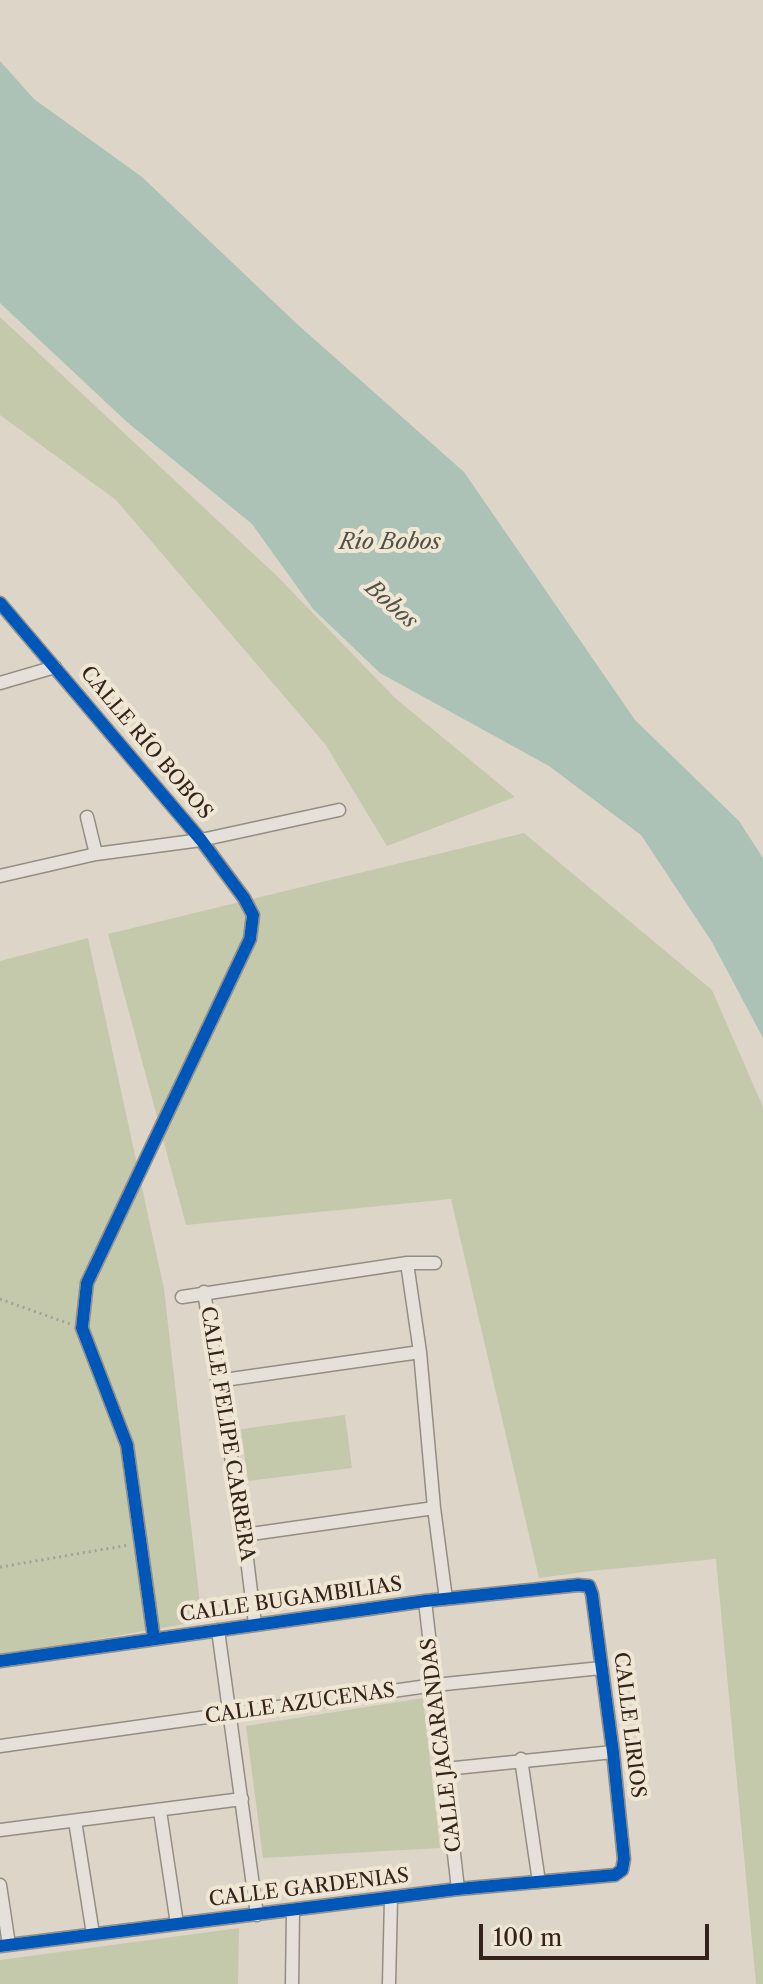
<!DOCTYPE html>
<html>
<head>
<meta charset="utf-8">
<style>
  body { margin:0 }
  #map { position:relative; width:763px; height:1984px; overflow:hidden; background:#ddd5c7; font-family:"Libre Caslon Text",serif }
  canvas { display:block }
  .scale { position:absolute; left:479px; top:1924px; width:230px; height:36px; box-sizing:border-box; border:4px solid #34231c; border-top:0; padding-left:10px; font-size:24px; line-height:28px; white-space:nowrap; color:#34231c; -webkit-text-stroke:6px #efe6d4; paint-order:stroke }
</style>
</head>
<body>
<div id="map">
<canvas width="763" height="1984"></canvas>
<div class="scale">100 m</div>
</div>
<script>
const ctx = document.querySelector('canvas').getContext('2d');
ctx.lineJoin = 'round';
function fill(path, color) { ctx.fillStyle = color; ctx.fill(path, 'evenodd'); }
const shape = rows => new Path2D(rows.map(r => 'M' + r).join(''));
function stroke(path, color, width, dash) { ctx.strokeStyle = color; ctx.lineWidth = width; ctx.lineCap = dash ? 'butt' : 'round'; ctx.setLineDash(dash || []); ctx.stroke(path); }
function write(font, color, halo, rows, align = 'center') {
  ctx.font = font + ' "Libre Caslon Text",serif'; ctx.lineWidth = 8; ctx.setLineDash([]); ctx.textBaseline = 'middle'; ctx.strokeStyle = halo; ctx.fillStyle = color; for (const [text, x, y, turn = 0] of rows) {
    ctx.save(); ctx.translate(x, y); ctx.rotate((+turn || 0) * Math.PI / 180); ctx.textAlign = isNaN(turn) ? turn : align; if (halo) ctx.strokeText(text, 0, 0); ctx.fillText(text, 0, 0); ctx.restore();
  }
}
const green = shape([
  [0,317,277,576,395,698,515,797,387,846,325,744,116,500,0,415],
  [524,833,712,990,763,1107,763,1984,756,1984,716,1559,591,1571,539,1578,451,1199,186,1225,108,934],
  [88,938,164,1289,202,1621,0,1656,0,961],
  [345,1415,352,1468,248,1481,241,1429],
  [423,1698,440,1848,263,1858,246,1726],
  [239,1928,238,1984,0,1984,0,1960]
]);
const water = shape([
  [0,61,34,99,142,177,297,324,464,472,635,720,739,821,763,858,763,1038,712,942,641,835,549,766,380,673,313,609,252,524,127,422,0,303]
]);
const path = shape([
  [0,1299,70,1324],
  [0,1567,129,1545]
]);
const street = shape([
  [0,603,201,840,244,898,253,915,250,939,87,1283,82,1328,127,1445,154,1639],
  [0,683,55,667],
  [87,817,96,854],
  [0,876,96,854,201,840,339,810],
  [407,1263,420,1352,434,1508,446,1599],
  [204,1292,244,1535,255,1624],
  [182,1297,407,1263,435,1263],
  [217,1381,420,1352],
  [244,1535,434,1508],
  [425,1601,458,1889],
  [218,1630,257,1915],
  [0,1661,425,1601,578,1585,589,1586,592,1594,613,1752,624,1859,622,1870,615,1875,458,1889,0,1946],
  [0,1746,435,1685,601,1668],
  [521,1759,539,1882],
  [445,1769,613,1752],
  [160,1811,177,1924],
  [75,1821,93,1934],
  [0,1830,242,1799],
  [0,1885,9,1945],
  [292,1984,293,1912],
  [389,1984,391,1899]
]);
const cycleway = shape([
  [0,603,201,840,244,898,253,915,250,939,87,1283,82,1328,127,1445,154,1639],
  [0,1661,425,1601,578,1585,589,1586,592,1594,613,1752,624,1859,622,1870,615,1875,458,1889,0,1946]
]);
const streetNames = [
  ["CALLE RÍO BOBOS",146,743,50],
  ["CALLE FELIPE CARRERA",227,1434,81],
  ["CALLE BUGAMBILIAS",291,1600,-8],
  ["CALLE AZUCENAS",300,1704,-8],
  ["CALLE LIRIOS",629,1725,83],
  ["CALLE JACARANDAS",442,1745,-97],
  ["CALLE GARDENIAS",309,1888,-7]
];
const waterNames = [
  ["Río Bobos",390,543],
  ["Bobos",391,605,41]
];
fill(green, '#c5c9ac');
fill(water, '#acc2b6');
stroke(street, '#948d84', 15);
stroke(path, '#a6a09a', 3, [2, 4]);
stroke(street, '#e5e1da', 12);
stroke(cycleway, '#0057b8', 12);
write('20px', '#34231c', '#efe6d4', streetNames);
write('italic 22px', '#525048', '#efe6d4', waterNames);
</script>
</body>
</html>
